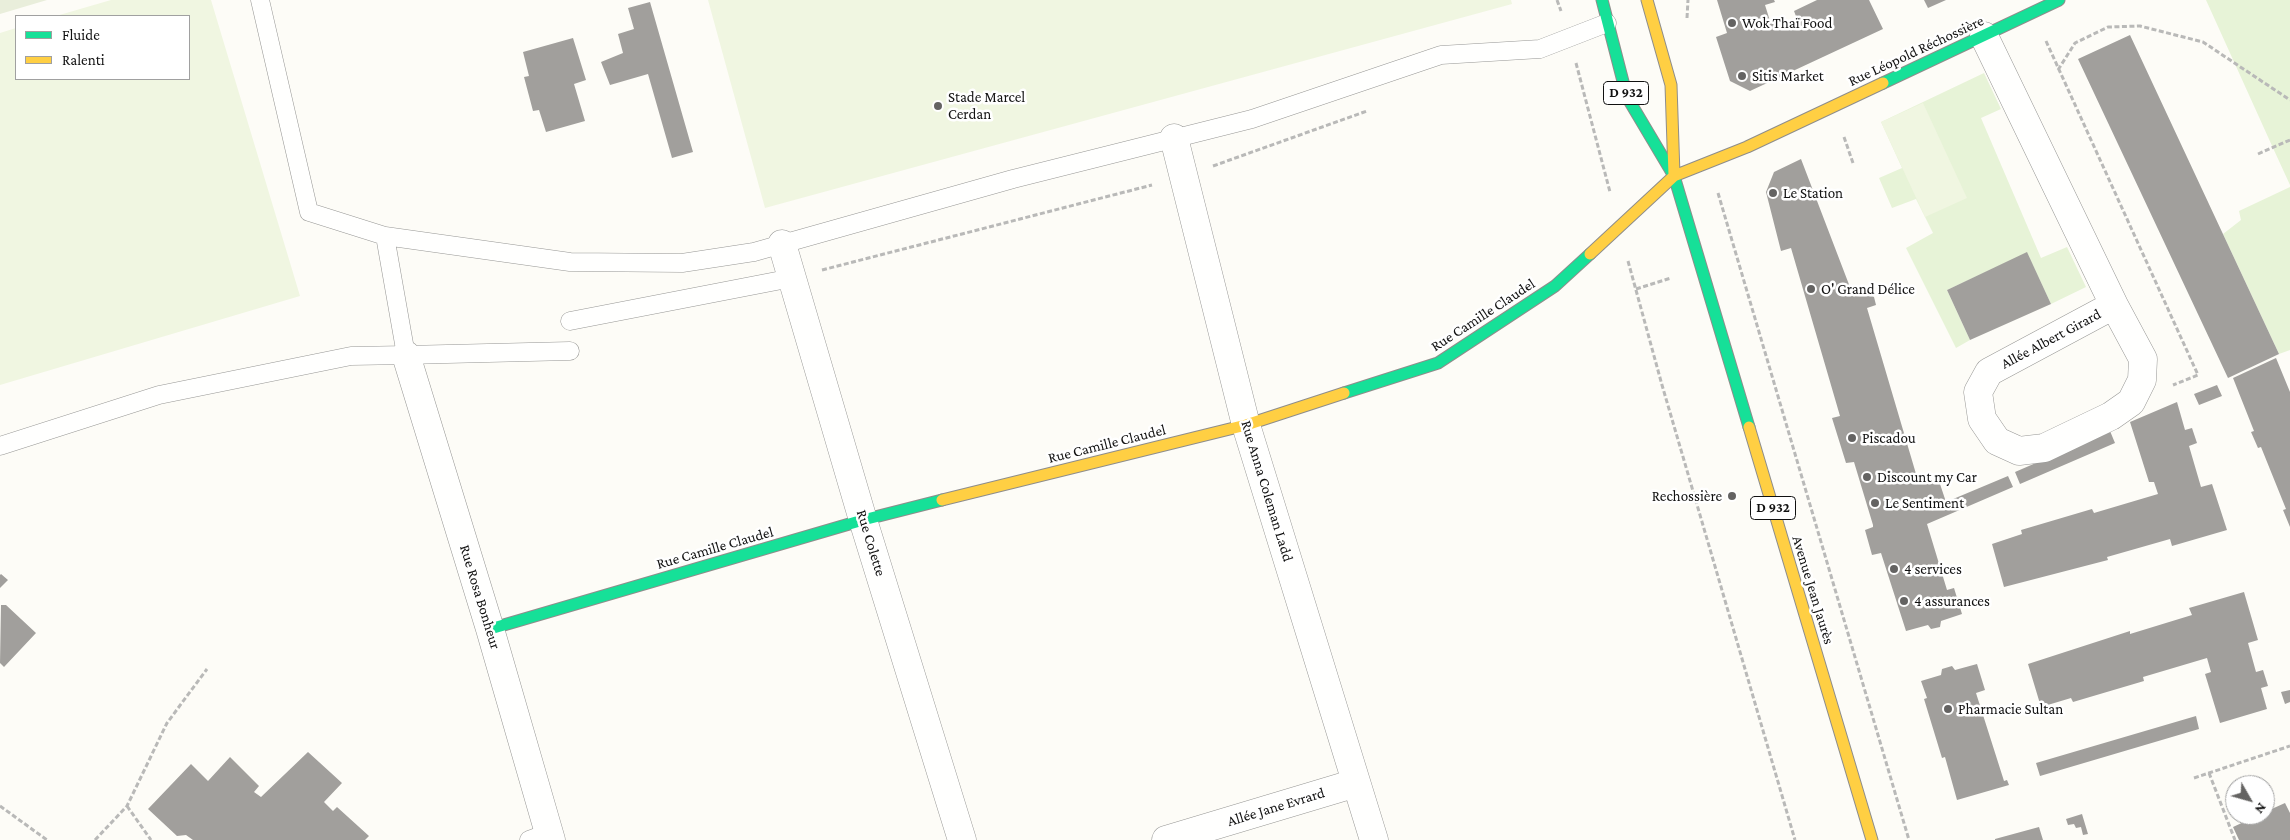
<!DOCTYPE html>
<html>
<head>
<meta charset="utf-8">
<style>
  body { margin:0 }
  #map { position:relative; width:2290px; height:840px; overflow:hidden; background:#fdfcf7; font-family:"Crimson Pro",serif }
  canvas { display:block }
  .legend { position:absolute; left:15px; top:15px; width:175px; height:65px; box-sizing:border-box; background:#fff; border:1px solid #a0a0a0; margin:0; padding:6px 9px; list-style:none; font-size:15px; color:#111 }
  .legend li { display:flex; align-items:center; gap:10px; height:25px }
  .legend b { width:25px; border:1px solid #a0a0a0 }
  .north { position:absolute; left:2225px; top:775px; width:50px; height:50px; box-sizing:border-box; background:#fff; border:1px solid #a0a0a0; border-radius:50%; rotate:128deg; font-size:14px; font-weight:700; line-height:20px; text-align:center; color:#111 }
  .north::after { content:''; display:block; margin:auto; width:18px; height:22px; background:#646362; clip-path:polygon(50% 0,100% 100%,50% 72%,0 100%) }
</style>
</head>
<body>
<div id="map">
<canvas width="2290" height="840"></canvas>
<ul class="legend">
<li><b style="height:6px;background:#16e098"></b>Fluide</li>
<li><b style="height:6px;background:#ffcf43"></b>Ralenti</li>
</ul>
<div class="north">N</div>
</div>
<script>
const ctx = document.querySelector('canvas').getContext('2d');
ctx.lineJoin = 'round';
function fill(path, color) { ctx.fillStyle = color; ctx.fill(path, 'evenodd'); }
const shape = rows => new Path2D(rows.map(r => 'M' + r).join(''));
function stroke(path, color, width, dash) { ctx.strokeStyle = color; ctx.lineWidth = width; ctx.lineCap = dash ? 'butt' : 'round'; ctx.setLineDash(dash || []); ctx.stroke(path); }
function write(font, color, halo, rows, align = 'center') {
  ctx.font = font + ' "Crimson Pro",serif'; ctx.lineWidth = 5; ctx.setLineDash([]); ctx.textBaseline = 'middle'; ctx.strokeStyle = halo; ctx.fillStyle = color; for (const [text, x, y, turn = 0] of rows) {
    ctx.save(); ctx.translate(x, y); ctx.rotate((+turn || 0) * Math.PI / 180); ctx.textAlign = isNaN(turn) ? turn : align; if (halo) ctx.strokeText(text, 0, 0); ctx.fillText(text, 0, 0); ctx.restore();
  }
}
const green = shape([
  [2206,0,2290,0,2290,185,2273,148],
  [1984,73,2001,109,1981,118,2041,258,2067,247,2086,287,2051,304,2027,253,1947,290,1970,340,1956,348,1906,248,1933,233,1916,199,1892,208,1879,178,1902,168,1881,122],
  [2290,187,2290,350,2279,354,2223,234,2241,220,2239,211]
]);
const cemetery = shape([
  [0,0,47,0,0,14]
]);
const pitch = shape([
  [111,0,211,0,300,296,0,385,0,33,16,28,16,79,189,79,189,16,56,16],
  [708,0,1511,0,1512,4,765,208],
  [1923,103,1967,198,1925,217,1881,122]
]);
const building = shape([
  [1717,0,1774,0,1775,2,1765,5,1770,21,1782,26,1797,19,1794,11,1817,0,1869,0,1883,29,1750,91,1730,81,1716,37,1727,33],
  [1924,0,1946,0,1928,8],
  [650,2,693,152,672,158,648,74,610,85,601,62,623,53,618,34,634,29,628,8],
  [2130,35,2279,354,2228,378,2078,59],
  [573,38,586,80,574,84,585,121,546,132,539,110,533,111,524,77,529,76,523,52],
  [1801,159,1853,295,1859,293,1861,289,1874,297,1876,305,1867,308,1919,484,1938,478,1946,502,2008,476,2013,487,1927,524,1947,590,1954,588,1962,614,1941,621,1940,627,1931,629,1928,625,1906,631,1881,553,1872,555,1865,530,1873,527,1873,525,1854,462,1846,463,1832,418,1840,416,1791,248,1781,251,1766,192,1774,172],
  [2027,252,2051,304,1970,340,1947,290],
  [2276,358,2290,392,2290,527,2283,510,2286,509,2261,447,2258,448,2251,432,2254,431,2233,378],
  [2217,385,2222,396,2199,405,2194,394],
  [2177,402,2185,430,2192,428,2197,443,2189,446,2201,487,2212,484,2227,530,2172,546,2170,539,2107,557,2108,560,2004,587,1992,544,2022,534,2021,530,2092,509,2094,513,2158,494,2154,482,2149,482,2130,422],
  [2110,431,2115,443,2020,484,2015,472],
  [1,574,8,580,0,588,0,575],
  [2244,592,2258,640,2248,643,2256,672,2263,670,2268,686,2261,688,2267,709,2220,723,2205,674,2211,672,2207,658,2143,677,2144,681,2073,702,2071,698,2041,707,2028,664,2130,631,2130,634,2192,615,2189,608],
  [1,605,6,605,36,633,4,667,0,663],
  [1977,664,1985,690,1976,693,2004,781,2007,780,2009,785,1957,800,1945,757,1942,758,1924,699,1927,698,1921,681,1941,675,1942,669,1952,666,1955,670],
  [2290,690,2290,702,2285,704,2281,692],
  [2196,716,2199,729,2040,776,2036,763],
  [308,752,342,783,324,802,333,811,337,807,369,836,365,840,193,840,186,835,177,836,148,809,191,764,208,781,230,757,259,786,254,792,261,797],
  [2285,803,2290,813,2290,840,2239,840,2233,827,2259,815,2265,815,2265,812],
  [2082,814,2088,834,2083,835,2081,827,2076,828,2074,824,2068,825,2066,819],
  [2039,827,2043,840,1995,840,1995,839]
]);
const path = shape([
  [1557,0,1561,11],
  [1687,18,1688,0],
  [2046,41,2198,375,2173,385],
  [1576,63,1610,192],
  [2058,70,2075,43,2108,27,2140,26,2203,42,2290,100],
  [1844,137,1853,163],
  [2258,154,2290,140],
  [1213,166,1367,111],
  [1718,193,1909,840],
  [1628,261,1662,385,1795,840],
  [822,270,1152,185],
  [1636,289,1671,278],
  [2209,773,2235,840],
  [2194,778,2290,746],
  [0,806,47,840],
  [127,806,151,840],
  [95,840,127,806,167,723,207,669]
]);
const lane = shape([
  [260,0,309,212,385,236],
  [570,321,792,278],
  [406,355,570,351],
  [0,446,159,395,351,356,406,355,385,236,570,262,682,263,754,252,1013,179,1252,119,1441,55,1540,49,1607,23],
  [529,840,548,833]
]);
const street = shape([
  [1984,36,2114,305,1989,372,1978,392,1982,419,1997,441,2019,451,2044,448,2111,416,2131,402,2142,380,2143,359,2114,305],
  [1174,138,1246,425,1374,840],
  [782,244,863,520,962,840],
  [406,355,490,629,551,840],
  [1166,840,1356,783]
]);
const fast = shape([
  [1602,0,1627,97,1674,176,1749,427],
  [1883,83,2059,0],
  [1344,393,1438,363,1555,286,1590,254],
  [490,629,863,520,942,500]
]);
const slow = shape([
  [1647,0,1671,85,1674,175],
  [1590,254,1674,176,1747,147,1883,83],
  [1749,427,1872,840],
  [942,500,1246,425,1344,393]
]);
const markers = [
  [1732,23,5,"#646362"],
  [1742,76,5,"#646362"],
  [938,106,5,"#646362"],
  [1773,193,5,"#646362"],
  [1811,289,5,"#646362"],
  [1852,438,5,"#646362"],
  [1867,477,5,"#646362"],
  [1732,496,5,"#646362"],
  [1875,503,5,"#646362"],
  [1894,569,5,"#646362"],
  [1904,601,5,"#646362"],
  [1948,709,5,"#646362"]
];
const shields = [
  [1626,93,45],
  [1773,508,45]
];
const shieldNames = [
  ["D 932",1626,93],
  ["D 932",1773,508]
];
const poiNames = [
  ["Wok Thaï Food",1742,23],
  ["Sitis Market",1752,76],
  ["Stade Marcel",948,97],
  ["Cerdan",948,114],
  ["Le Station",1783,193],
  ["O' Grand Délice",1821,289],
  ["Piscadou",1862,438],
  ["Discount my Car",1877,477],
  ["Rechossière",1722,496,"right"],
  ["Le Sentiment",1885,503],
  ["4 services",1904,569],
  ["4 assurances",1914,601],
  ["Pharmacie Sultan",1958,709]
];
const streetNames = [
  ["Rue Léopold Réchossière",1916,51,-25],
  ["Rue Camille Claudel",1483,315,-33],
  ["Allée Albert Girard",2051,339,-28],
  ["Rue Camille Claudel",1107,444,-14],
  ["Rue Anna Coleman Ladd",1267,491,73],
  ["Rue Colette",871,543,73],
  ["Rue Camille Claudel",715,548,-16],
  ["Avenue Jean Jaurès",1813,590,73],
  ["Rue Rosa Bonheur",480,597,73],
  ["Allée Jane Evrard",1276,807,-17]
];
fill(green, '#e7f3d7');
fill(cemetery, '#e9eedb');
fill(pitch, '#f0f6e1');
fill(building, '#a19f9c');
stroke(lane, '#979795', 19);
stroke(street, '#979795', 29);
stroke(fast, '#8e8d8b', 13);
stroke(slow, '#8e8d8b', 13);
stroke(path, '#b9b9b8', 3, [5, 2.5]);
stroke(lane, '#fffffe', 18);
stroke(street, '#fffffe', 28);
stroke(fast, '#16e098', 11);
stroke(slow, '#ffcf43', 11);
for (const [x, y, r, color] of markers) { const dot = new Path2D(); dot.arc(x, y, r, 0, 2 * Math.PI); ctx.fillStyle = color; ctx.fill(dot); stroke(dot, '#fff', 2); }
for (const [x, y, w] of shields) { const box = new Path2D(); box.roundRect(x - w / 2, y - 11.5, w, 23, 4); ctx.fillStyle = '#fff'; ctx.fill(box); stroke(box, '#111', 1); }
write('bold 14px', '#111', null, shieldNames);
write('15px', '#111', '#fff', poiNames, 'left');
write('15px', '#111', '#fff', streetNames);
</script>
</body>
</html>
